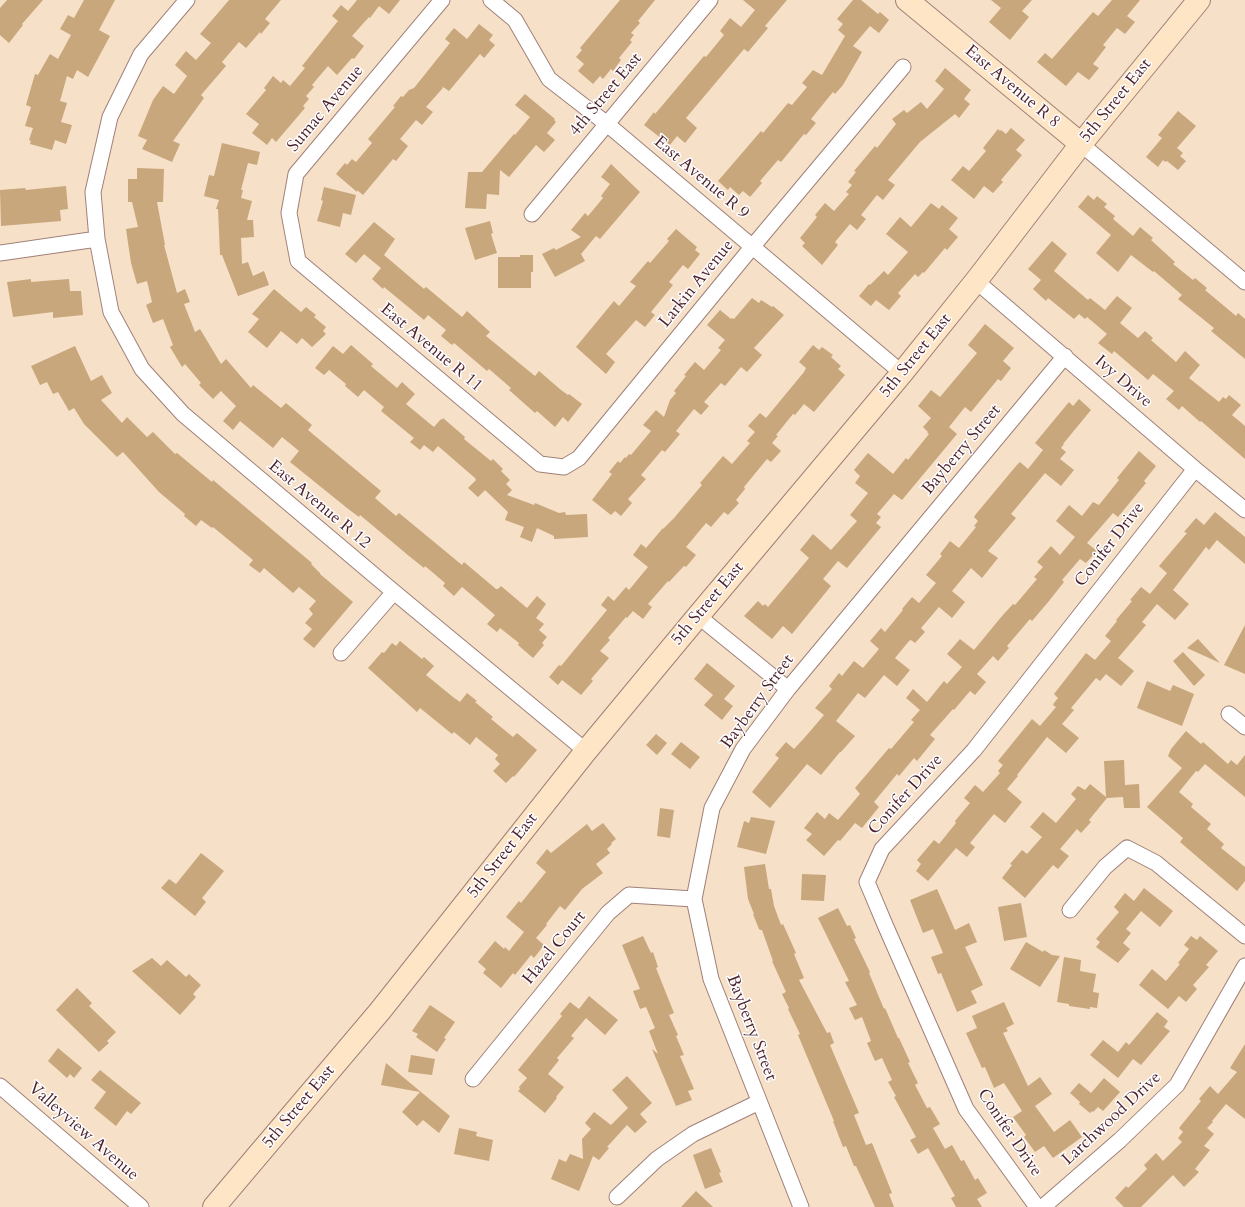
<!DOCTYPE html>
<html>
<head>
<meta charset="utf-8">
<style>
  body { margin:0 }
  canvas { display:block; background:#f6e0c7 }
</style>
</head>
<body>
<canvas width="1245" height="1207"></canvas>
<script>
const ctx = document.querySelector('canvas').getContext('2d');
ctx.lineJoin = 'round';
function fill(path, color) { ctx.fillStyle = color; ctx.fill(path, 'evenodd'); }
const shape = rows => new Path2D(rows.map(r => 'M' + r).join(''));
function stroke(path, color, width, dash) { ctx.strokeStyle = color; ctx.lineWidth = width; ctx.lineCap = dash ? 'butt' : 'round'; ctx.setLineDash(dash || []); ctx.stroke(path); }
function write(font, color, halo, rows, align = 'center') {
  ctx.font = font + ' Cardo,serif'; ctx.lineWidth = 3; ctx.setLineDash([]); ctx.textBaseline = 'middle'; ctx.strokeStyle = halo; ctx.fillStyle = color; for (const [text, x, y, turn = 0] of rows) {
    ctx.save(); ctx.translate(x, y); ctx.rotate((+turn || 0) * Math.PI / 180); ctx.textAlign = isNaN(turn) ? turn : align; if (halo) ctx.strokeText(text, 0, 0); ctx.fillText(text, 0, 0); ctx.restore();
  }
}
const building = shape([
  [7,0,43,0,22,24,23,25,9,43,0,35,0,8],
  [84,0,115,0,99,30,110,36,88,77,77,70,73,79,67,76,60,101,67,103,61,122,72,125,66,144,55,140,52,150,30,144,31,141,29,140,33,128,25,126,31,107,26,105,35,74,38,75,50,54,58,59,71,35,60,29,68,15,74,18],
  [229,0,281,0,265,19,270,23,261,34,260,32,246,48,239,42,222,62,226,66,201,95,204,98,173,141,180,144,172,162,142,149,147,140,138,136,153,100,163,86,174,94,187,76,175,65,186,51,196,60,211,43,200,34],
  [357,0,400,0,389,14,379,6,370,18,369,17,352,36,364,46,354,59,352,58,337,75,328,66,312,85,314,87,306,96,309,99,303,106,305,108,276,142,272,138,267,145,252,133,259,124,246,114,266,90,264,88,273,76,281,83,283,80,290,86,305,68,302,66,338,21,332,16,341,5,348,11],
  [620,0,655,0,638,21,640,23,631,33,634,35,630,40,632,42,619,58,621,60,613,71,611,69,603,79,600,76,593,84,578,71,584,64,576,57,582,50,580,48],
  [743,0,787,0,765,26,768,28,748,52,744,49,686,118,697,128,685,143,677,136,670,145,644,125,654,112,655,114,704,56,706,57,724,35,720,31,730,18,741,27,755,10],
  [853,0,861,0,878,14,880,12,889,20,879,33,870,26,853,46,862,52,843,85,835,94,833,92,811,119,816,123,806,135,804,134,781,162,778,160,760,181,762,183,750,197,743,191,739,195,730,187,728,190,718,181,761,131,763,133,788,103,792,105,807,87,802,83,813,70,822,75,845,36,838,30,843,24,837,19],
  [991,0,1032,0,1022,11,1029,17,1010,40,989,22,1001,8],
  [1112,0,1140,0,1127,16,1135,22,1125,34,1117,28,1103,45,1106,47,1093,64,1099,68,1089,80,1078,72,1066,86,1037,62,1045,53,1052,59,1093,12,1098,16],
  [479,24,493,35,489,40,495,45,484,58,480,54,449,91,443,87,442,89,426,107,433,112,422,125,416,120,400,139,408,146,396,161,393,159,363,195,357,190,357,192,336,174,345,163,347,165,352,159,356,162,372,143,368,139,395,107,393,106,401,96,403,97,409,90,414,88,450,43,445,39,454,28,467,39],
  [945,68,971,90,964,99,970,104,959,118,955,114,920,142,888,180,895,185,883,200,877,195,861,215,866,219,857,230,850,224,835,242,838,245,822,265,802,246,805,243,800,238,817,217,815,215,825,203,834,211,849,194,846,192,852,185,848,182,856,172,854,171,875,146,877,148,896,124,892,119,904,110,907,113,921,102,927,109,944,89,935,81],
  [525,94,555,119,554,120,556,122,547,133,555,140,544,152,536,145,509,177,500,170,499,195,487,194,486,209,465,208,468,172,482,172,514,134,515,135,530,117,515,105],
  [1178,111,1196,126,1177,148,1183,153,1180,156,1186,161,1178,170,1167,161,1165,162,1163,160,1158,167,1146,157,1162,138,1158,135],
  [1011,128,1025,140,1016,150,1022,155,1001,180,1003,182,993,193,984,186,974,199,951,180,963,166,969,171,986,151,983,148,998,129,1000,131,1001,130,1006,134],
  [222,143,260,152,257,165,248,163,241,190,243,190,241,198,252,201,247,220,253,220,254,237,241,238,242,264,248,262,253,276,264,271,269,285,238,296,222,255,220,255,218,209,216,209,219,200,204,196,209,175,214,176],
  [611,164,640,192,600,239,596,236,581,254,585,261,555,277,542,254,554,248,556,250,581,237,571,230,585,213,588,216,603,198,601,196,610,184,601,177],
  [137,168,164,169,163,202,157,202,165,245,164,245,177,293,185,289,190,302,184,304,195,332,200,329,221,364,226,359,251,388,253,385,281,408,286,403,312,425,308,430,381,491,375,498,396,516,399,513,462,565,464,562,496,589,498,589,501,586,527,608,537,596,546,604,536,618,544,624,539,630,547,637,542,643,544,645,533,658,518,645,519,643,500,628,497,632,487,624,495,615,474,597,462,587,454,596,443,586,445,583,425,566,424,568,409,556,360,515,359,517,347,508,290,462,299,451,282,437,273,448,240,421,233,430,223,421,236,406,221,391,213,399,199,385,201,383,185,364,182,367,170,347,173,345,163,319,153,323,146,305,152,302,147,281,137,284,131,263,126,229,138,227,132,202,128,202,128,179,137,179],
  [66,186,68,209,60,210,61,221,1,226,0,190,25,188,26,190],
  [324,187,356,195,351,215,343,213,340,227,317,221,323,201,321,200],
  [1088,195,1094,200,1097,196,1107,204,1104,207,1115,216,1113,219,1133,236,1140,227,1153,238,1151,240,1175,262,1173,264,1193,280,1195,278,1207,288,1205,290,1236,316,1238,313,1245,319,1245,359,1211,331,1214,328,1178,299,1182,295,1154,271,1153,272,1131,255,1118,272,1096,253,1111,235,1078,207],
  [931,203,939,209,942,205,958,218,949,229,958,237,947,250,945,248,924,273,923,272,918,277,915,274,898,293,901,296,889,310,876,300,871,306,859,296,869,284,870,285,884,271,888,275,908,252,886,234,900,217,911,227],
  [490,221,493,233,491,234,497,253,475,260,465,228],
  [374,222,395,239,384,255,424,289,426,287,462,317,467,311,490,332,486,336,535,376,539,371,561,390,568,395,569,394,582,404,568,422,563,417,555,427,537,411,535,413,509,390,511,388,489,369,487,371,454,343,452,345,441,336,446,330,428,315,424,320,384,287,383,289,372,279,381,268,364,254,356,263,345,254],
  [676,229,697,247,695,250,700,254,688,269,683,265,669,282,673,285,651,312,655,315,645,327,636,320,606,354,615,362,606,374,576,347,614,301,619,306,636,286,630,282,648,261,650,263,669,241,667,239],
  [1052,241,1067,254,1054,271,1088,300,1090,298,1105,310,1117,296,1132,308,1120,323,1138,338,1145,331,1153,338,1151,340,1176,362,1185,351,1200,365,1189,378,1219,402,1223,397,1226,399,1229,395,1241,405,1232,415,1245,426,1245,459,1201,421,1200,422,1182,406,1179,410,1166,399,1174,391,1153,374,1148,380,1114,351,1112,354,1098,343,1107,334,1087,317,1085,319,1079,314,1074,319,1048,298,1046,301,1033,289,1041,280,1028,269],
  [520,255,533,255,533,272,531,272,531,288,498,288,498,257,520,257],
  [31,279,31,282,69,279,70,291,81,291,83,315,53,318,53,312,13,317,7,282],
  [274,289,301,312,306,307,316,315,314,317,326,327,323,331,326,334,312,347,302,338,297,344,281,331,267,348,248,332,259,319,252,314],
  [752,298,759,303,761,300,772,307,773,306,784,315,754,348,762,355,747,372,741,367,725,386,721,383,704,402,709,406,701,415,694,409,676,431,680,434,665,452,662,450,641,475,646,479,628,499,632,503,621,516,615,511,611,515,592,500,612,474,609,472,618,461,620,463,625,457,626,458,629,454,631,455,651,431,643,425,656,410,664,417,670,400,676,393,674,391,686,376,684,375,695,362,704,370,721,350,718,348,725,340,707,325,720,310,731,319,732,318,734,319],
  [985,324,1014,348,1003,361,1011,368,1001,381,998,379,971,412,965,407,949,427,957,434,902,500,894,494,877,514,881,517,876,523,881,527,847,568,838,561,823,579,831,586,792,634,783,626,772,639,744,616,758,601,763,606,765,604,768,607,809,558,800,550,813,534,831,550,857,521,850,515,868,493,855,483,860,476,854,470,868,453,893,474,906,458,908,460,929,434,927,433,928,432,923,427,931,418,918,406,931,390,940,397,977,353,968,345],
  [351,345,373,364,371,366,397,388,402,382,415,394,406,404,429,423,434,427,441,419,442,420,443,418,465,437,464,439,491,461,493,459,503,469,501,471,510,480,506,484,512,490,507,495,534,505,535,503,559,513,565,512,566,515,587,514,588,537,554,539,554,536,537,528,532,542,520,537,524,527,505,520,508,512,485,490,478,497,468,488,476,480,475,478,438,446,433,452,424,445,420,450,410,442,414,438,381,411,384,407,364,390,358,397,345,386,346,384,329,370,324,375,315,368,333,346,343,354],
  [813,345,819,350,822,347,833,355,831,357,841,366,838,369,845,375,814,412,804,404,795,415,793,414,776,435,778,436,772,443,781,451,771,462,767,459,744,487,745,489,736,500,739,503,728,515,724,512,711,527,706,523,686,547,696,555,686,567,684,566,669,582,668,581,648,604,652,607,643,619,633,611,627,618,626,617,608,638,610,640,600,651,609,658,591,679,593,681,581,695,562,680,558,685,549,677,559,665,561,666,607,610,601,605,608,596,614,601,626,587,629,590,648,567,633,555,641,544,646,548,663,528,663,529,674,518,702,485,700,483,723,456,732,464,750,443,747,441,755,432,748,426,760,413,766,418,804,372,806,368,799,362],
  [75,346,91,381,102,375,112,393,101,400,122,423,127,417,147,437,153,432,175,454,177,453,212,482,213,480,312,563,311,564,320,573,320,574,353,602,314,648,303,639,312,629,305,623,313,614,309,609,316,601,299,587,293,593,264,568,260,573,249,565,253,560,213,527,212,528,201,520,196,526,184,516,185,514,159,492,123,452,117,457,84,424,74,408,69,411,58,392,53,394,47,382,40,385,31,366],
  [1079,399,1091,410,1063,444,1064,444,1061,448,1066,452,1060,459,1074,470,1061,486,1045,473,1011,514,1016,518,988,551,998,558,982,578,971,568,952,591,965,602,952,618,939,607,921,628,925,632,915,643,911,640,909,641,895,658,910,670,897,686,884,675,865,698,858,693,836,721,855,736,841,752,840,752,821,775,807,764,770,808,752,792,779,758,775,755,786,742,794,749,806,736,824,715,815,708,832,689,829,686,839,673,842,676,854,661,863,668,879,649,870,641,881,628,885,632,903,610,902,609,912,597,919,603,936,583,926,575,942,556,940,554,950,541,959,548,976,527,974,526,978,521,974,517,976,514,1016,466,1020,462,1028,469,1043,450,1035,443,1069,402,1073,406],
  [1139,451,1156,466,1144,481,1146,483,1118,517,1113,513,1087,543,1097,551,1086,563,1080,559,1062,580,1064,582,1049,601,1032,621,1030,619,1007,646,1009,648,998,661,993,656,977,674,986,682,975,695,970,691,954,710,953,709,930,735,935,739,917,761,914,758,899,776,897,774,874,802,879,807,862,828,855,823,840,841,838,840,824,856,806,840,812,834,804,828,817,812,825,819,829,813,838,820,860,794,855,788,889,748,891,749,914,722,911,720,920,710,906,698,913,689,927,702,944,681,947,684,962,667,947,654,960,639,974,650,1002,616,1013,604,1015,605,1037,579,1034,577,1043,567,1037,562,1051,546,1060,555,1075,537,1056,521,1069,505,1082,516,1093,502,1099,505,1119,480,1117,478],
  [1215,512,1245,537,1245,564,1217,540,1209,550,1206,547,1173,590,1189,604,1175,620,1157,604,1142,622,1146,625,1118,658,1134,671,1121,686,1106,674,1100,681,1096,678,1071,708,1074,710,1062,724,1079,738,1066,753,1047,737,1017,775,1018,776,1007,789,1022,802,1005,823,994,814,970,843,975,847,967,857,956,848,928,881,916,871,921,864,917,860,934,840,939,844,956,823,955,821,970,803,964,798,975,785,983,792,1000,773,998,771,1003,765,998,761,1032,719,1040,726,1056,707,1053,705,1054,703,1058,698,1054,694,1086,653,1095,660,1111,641,1105,636,1117,621,1116,620,1132,601,1130,600,1141,587,1150,594,1167,573,1159,566,1187,533,1184,532,1196,518,1204,525],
  [1245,625,1245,674,1224,665],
  [1198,639,1220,663,1187,648],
  [400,641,422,659,424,657,434,666,426,675,453,697,460,702,467,693,477,701,475,702,493,717,491,719,513,737,517,733,537,750,514,777,513,776,506,783,493,771,500,764,495,759,498,755,476,737,470,745,454,732,452,734,420,708,417,712,368,668,382,652,384,653,392,643,396,646],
  [1183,652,1205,675,1194,686,1173,661],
  [707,663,735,686,724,699,733,706,722,720,704,705,713,695,694,679],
  [1147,681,1170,691,1173,685,1194,694,1182,726,1137,708],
  [1186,731,1201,744,1203,742,1228,764,1231,760,1237,765,1245,755,1245,797,1205,764,1198,772,1196,771,1179,792,1193,804,1191,807,1211,824,1207,829,1224,844,1221,848,1245,867,1245,881,1237,891,1180,842,1183,838,1147,807,1182,768,1168,756,1171,749],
  [656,734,667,743,657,755,646,745],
  [681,742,700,757,690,769,671,754],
  [1124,760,1125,785,1139,784,1140,808,1124,808,1123,797,1107,798,1089,820,1091,822,1081,833,1077,829,1060,849,1069,856,1058,869,1053,865,1025,898,1002,878,1012,865,1010,864,1022,850,1027,854,1042,837,1030,827,1043,812,1056,823,1076,799,1071,794,1078,786,1085,790,1090,784,1106,797,1104,761],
  [660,808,674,810,670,838,657,836],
  [751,817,775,821,766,854,737,847,744,821,749,823],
  [603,823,616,839,611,843,612,844,607,849,610,853,596,864,603,873,582,889,565,910,560,906,546,924,547,925,536,938,544,945,534,958,531,955,515,975,513,973,501,988,483,973,486,969,478,962,495,941,504,949,505,947,509,951,524,932,506,917,519,901,521,903,546,872,536,863,547,849,551,853,587,824,592,831],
  [201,853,224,871,202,898,206,902,195,916,161,888,169,879,176,884],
  [765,864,769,889,771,889,774,906,781,925,783,924,796,953,794,954,804,978,799,980,827,1033,830,1032,834,1043,830,1045,859,1113,854,1115,866,1145,872,1143,892,1193,889,1194,894,1207,875,1207,856,1166,854,1166,846,1146,843,1147,833,1121,834,1121,798,1035,800,1034,788,1009,789,1008,782,994,786,992,772,961,773,961,762,930,760,930,759,929,753,914,754,914,748,899,744,867],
  [802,874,826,875,824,901,801,900],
  [1144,888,1173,911,1160,927,1141,911,1126,929,1131,933,1123,943,1130,949,1118,963,1096,947,1100,942,1096,939,1119,912,1114,907,1125,893,1134,901],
  [937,889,955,930,969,923,977,942,965,947,983,985,971,991,977,1003,957,1012,941,973,938,974,931,957,943,953,933,929,923,933,910,900],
  [1021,903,1027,937,1004,941,998,907],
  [838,908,847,926,850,925,856,938,854,939,870,972,869,973,884,1009,885,1008,898,1038,899,1038,910,1062,908,1063,918,1083,915,1085,927,1108,930,1107,940,1124,933,1128,945,1149,952,1145,961,1161,964,1160,975,1180,978,1178,987,1193,977,1199,982,1207,956,1207,951,1198,955,1196,928,1148,918,1154,910,1140,916,1137,894,1097,896,1096,888,1082,892,1080,882,1058,875,1061,867,1043,871,1041,862,1017,855,1020,849,1008,857,1005,845,982,849,981,818,918],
  [643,936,651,953,653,952,658,967,656,968,674,1013,669,1015,678,1035,676,1036,684,1055,680,1056,694,1089,688,1091,692,1100,676,1106,652,1049,658,1054,649,1031,655,1028,646,1007,640,1009,633,991,640,989,622,945],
  [1191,936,1197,940,1200,936,1218,951,1206,965,1209,967,1193,985,1197,989,1186,1002,1179,996,1168,1009,1139,985,1152,969,1166,981,1180,964,1178,963,1189,949,1184,945],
  [1026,942,1043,952,1044,950,1052,955,1060,956,1040,987,1010,969],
  [1064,957,1081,960,1080,971,1096,974,1093,992,1099,993,1097,1008,1090,1007,1090,1009,1069,1006,1069,1004,1057,1002],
  [152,958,161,966,167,960,186,977,189,974,201,985,193,994,196,997,180,1015,132,971],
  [77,988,92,1003,89,1006,116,1032,107,1041,109,1043,99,1052,56,1010],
  [589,996,618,1020,605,1035,586,1018,571,1036,574,1038,557,1058,559,1060,548,1074,564,1087,556,1097,557,1098,545,1113,518,1091,520,1089,519,1087,527,1078,518,1070,562,1016,560,1014,570,1002,579,1009],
  [1004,1002,1014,1024,1006,1028,1008,1031,1003,1033,1028,1086,1040,1077,1052,1094,1035,1106,1054,1132,1070,1120,1082,1137,1053,1158,1044,1146,1035,1152,1024,1137,1026,1135,1013,1117,1022,1111,1004,1083,994,1088,985,1067,982,1068,966,1033,977,1028,972,1016],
  [430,1005,455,1022,444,1038,446,1039,437,1052,416,1037,418,1034,412,1031],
  [1157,1012,1168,1021,1164,1027,1170,1031,1141,1065,1133,1059,1118,1078,1090,1055,1103,1040,1118,1052,1126,1042,1129,1045],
  [1245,1044,1245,1119,1226,1104,1212,1121,1213,1122,1207,1128,1214,1134,1204,1146,1210,1150,1195,1169,1199,1172,1184,1187,1173,1175,1141,1207,1124,1207,1115,1198,1126,1186,1128,1188,1147,1169,1144,1165,1156,1153,1163,1161,1182,1142,1178,1138,1183,1132,1179,1128,1201,1101,1199,1099,1210,1086,1218,1094,1237,1072,1230,1068],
  [58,1048,82,1068,74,1078,70,1074,67,1078,48,1061],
  [411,1055,435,1059,432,1075,408,1072],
  [386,1063,450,1116,439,1133,423,1120,417,1126,402,1112,420,1092,381,1085],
  [100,1070,141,1103,131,1114,127,1111,116,1126,94,1108,106,1092,91,1080],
  [627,1076,652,1103,640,1114,647,1122,635,1133,627,1125,607,1147,609,1148,599,1160,593,1156,579,1191,551,1179,559,1159,566,1162,570,1154,583,1159,582,1139,591,1129,585,1123,594,1112,611,1125,628,1108,612,1090],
  [1104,1078,1120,1092,1103,1111,1098,1107,1093,1112,1092,1111,1090,1113,1079,1104,1080,1102,1070,1093,1079,1083,1091,1093],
  [459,1128,477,1132,476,1136,493,1140,489,1161,454,1154],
  [711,1148,721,1172,719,1173,723,1182,705,1189,693,1155],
  [696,1191,713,1207,681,1207]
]);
const street = shape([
  [187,0,141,54,110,117,93,192,97,239,111,312,142,369,183,414,394,592,586,751],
  [442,0,296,174,289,213,298,261,540,464,564,467,579,458,753,246,903,67],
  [491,0,515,20,549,79,607,124,902,373],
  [1081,144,1245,282],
  [532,214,710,0],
  [0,253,97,239],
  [976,281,1195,469,1245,510],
  [698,616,788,689],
  [341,653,394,592],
  [1229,714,1245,727],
  [1070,910,1105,867,1127,848,1156,863,1245,936],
  [473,1079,608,913,629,895,694,899],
  [0,1086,141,1207],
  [617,1197,657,1159,693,1134,759,1102],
  [801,1207,711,979,694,899,712,808,743,749,788,689,1065,356],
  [1037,1207,966,1109,886,927,867,882,882,849,974,750,1195,469],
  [1043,1207,1120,1140,1177,1085,1245,966]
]);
const secondary = shape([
  [907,0,1081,144],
  [214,1207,380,1011,586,751,698,616,902,373,976,281,1081,144,1199,0]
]);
const streetNames = [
  ["East Avenue R 8",1012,87,40],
  ["4th Street East",606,95,-50],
  ["5th Street East",1116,101,-51],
  ["Sumac Avenue",326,109,-50],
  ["East Avenue R 9",701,178,40],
  ["Larkin Avenue",697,284,-51],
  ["East Avenue R 11",431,348,40],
  ["5th Street East",916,356,-51],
  ["Ivy Drive",1123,382,41],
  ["Bayberry Street",962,450,-50],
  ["East Avenue R 12",319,505,40],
  ["Conifer Drive",1110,545,-52],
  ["5th Street East",708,604,-50],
  ["Bayberry Street",758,702,-54],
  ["Conifer Drive",906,795,-48],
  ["5th Street East",503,856,-52],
  ["Hazel Court",555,948,-51],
  ["Bayberry Street",751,1028,69],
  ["5th Street East",299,1107,-50],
  ["Larchwood Drive",1112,1119,-43],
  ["Valleyview Avenue",83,1132,41],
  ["Conifer Drive",1009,1133,56]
];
fill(building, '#c8a77c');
stroke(street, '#a08079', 17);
stroke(secondary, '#a08079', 24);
stroke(street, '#fff', 15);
stroke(secondary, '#fde5c5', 22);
write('17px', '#4a1f2b', '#fff', streetNames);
</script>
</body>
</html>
